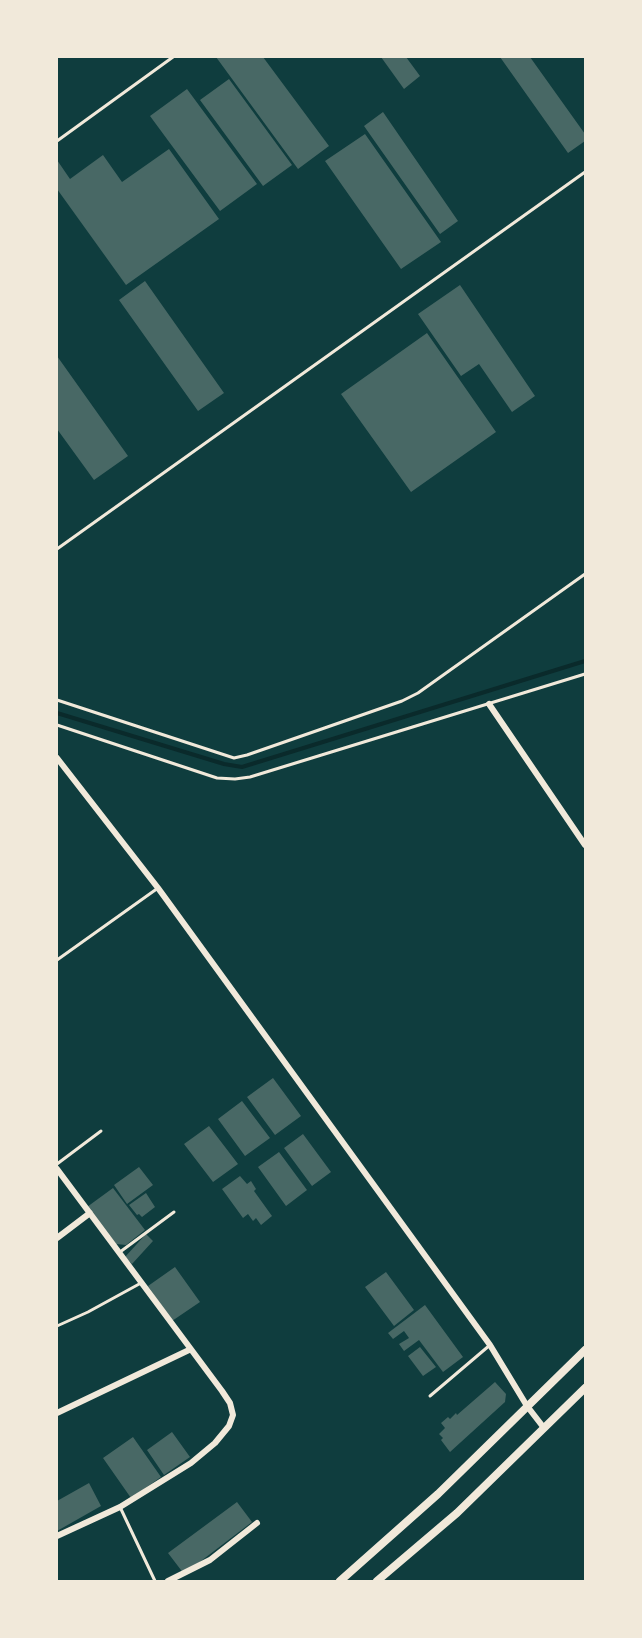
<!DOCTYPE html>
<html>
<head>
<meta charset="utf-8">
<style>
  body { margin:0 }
  #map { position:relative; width:642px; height:1638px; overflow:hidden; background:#0f3d3e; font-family:"Open Sans",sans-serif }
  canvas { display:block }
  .frame { position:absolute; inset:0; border:58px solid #f1e9da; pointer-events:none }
</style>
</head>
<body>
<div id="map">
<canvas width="642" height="1638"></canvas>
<div class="frame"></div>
</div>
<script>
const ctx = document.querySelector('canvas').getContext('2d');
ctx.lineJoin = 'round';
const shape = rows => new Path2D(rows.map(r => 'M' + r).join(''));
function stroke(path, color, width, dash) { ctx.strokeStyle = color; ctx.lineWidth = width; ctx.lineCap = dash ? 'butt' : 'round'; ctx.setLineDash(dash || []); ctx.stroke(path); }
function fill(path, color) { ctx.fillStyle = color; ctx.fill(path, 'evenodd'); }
const stream = shape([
  [57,713,224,764,242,767,585,661]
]);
const building = shape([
  [216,57,263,57,329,146,298,169],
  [381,57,406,57,420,76,404,89],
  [500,57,530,57,585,134,585,141,568,153],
  [229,79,292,165,263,186,200,100],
  [187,89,257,184,220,211,150,116],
  [383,112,458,221,440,234,364,126],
  [365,134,441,242,401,269,325,161],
  [169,149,219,219,126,285,57,189,57,160,70,179,103,155,122,182],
  [145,281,224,393,198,411,119,300],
  [460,285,535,396,512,412,479,364,461,376,418,314],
  [427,333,496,432,411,492,341,394],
  [57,356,128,456,94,480,57,429],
  [273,1078,301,1116,275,1135,247,1097],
  [242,1101,270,1138,245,1156,218,1119],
  [209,1126,238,1164,213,1182,184,1144],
  [303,1134,331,1172,312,1186,284,1148],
  [279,1152,307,1190,286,1206,258,1167],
  [139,1167,153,1185,127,1204,114,1185],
  [240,1176,247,1184,251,1181,256,1189,254,1191,272,1216,261,1225,256,1218,253,1221,248,1214,243,1218,222,1189],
  [113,1188,145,1230,126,1245,116,1244,87,1207],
  [146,1193,155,1207,142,1217,139,1214,137,1215,129,1205],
  [146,1234,153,1241,132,1264,125,1257],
  [175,1267,200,1302,172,1321,148,1286],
  [386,1272,414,1310,394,1326,365,1287],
  [425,1305,463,1357,443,1372,419,1340,404,1351,399,1344,409,1338,404,1331,393,1339,388,1333],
  [420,1347,436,1367,423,1376,408,1356],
  [495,1382,506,1394,505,1402,450,1452,441,1440,443,1438,439,1434,445,1428,441,1423,448,1417,450,1419,456,1413,457,1415],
  [172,1432,190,1457,164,1475,147,1450],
  [133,1437,161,1477,131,1498,103,1458],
  [89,1483,101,1506,57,1531,57,1501],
  [237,1502,252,1522,184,1574,168,1553]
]);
const service = shape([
  [57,141,173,57],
  [57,549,585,172],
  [57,700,234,758,247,755,402,701,418,693,585,574],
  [57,725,217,778,235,779,250,777,585,674],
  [57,960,158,888],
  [57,1164,101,1131],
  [120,1252,174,1212],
  [57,1326,88,1312,141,1283],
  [430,1396,490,1345],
  [120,1507,155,1581]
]);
const minor = shape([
  [489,704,585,845],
  [57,758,158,888,490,1345,527,1406,544,1428],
  [57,1169,222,1391,230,1403,233,1415,229,1426,215,1443,191,1463,120,1507,57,1536],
  [57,1238,90,1213],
  [57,1413,189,1350],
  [168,1581,210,1560,257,1523]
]);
const tertiary = shape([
  [340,1581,438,1494,585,1350],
  [377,1581,457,1513,585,1388]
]);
stroke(stream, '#0a2a2b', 4);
fill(building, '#486865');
stroke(service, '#f1e9da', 3);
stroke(minor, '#f1e9da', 6);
stroke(tertiary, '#f1e9da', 8);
</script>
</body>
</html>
